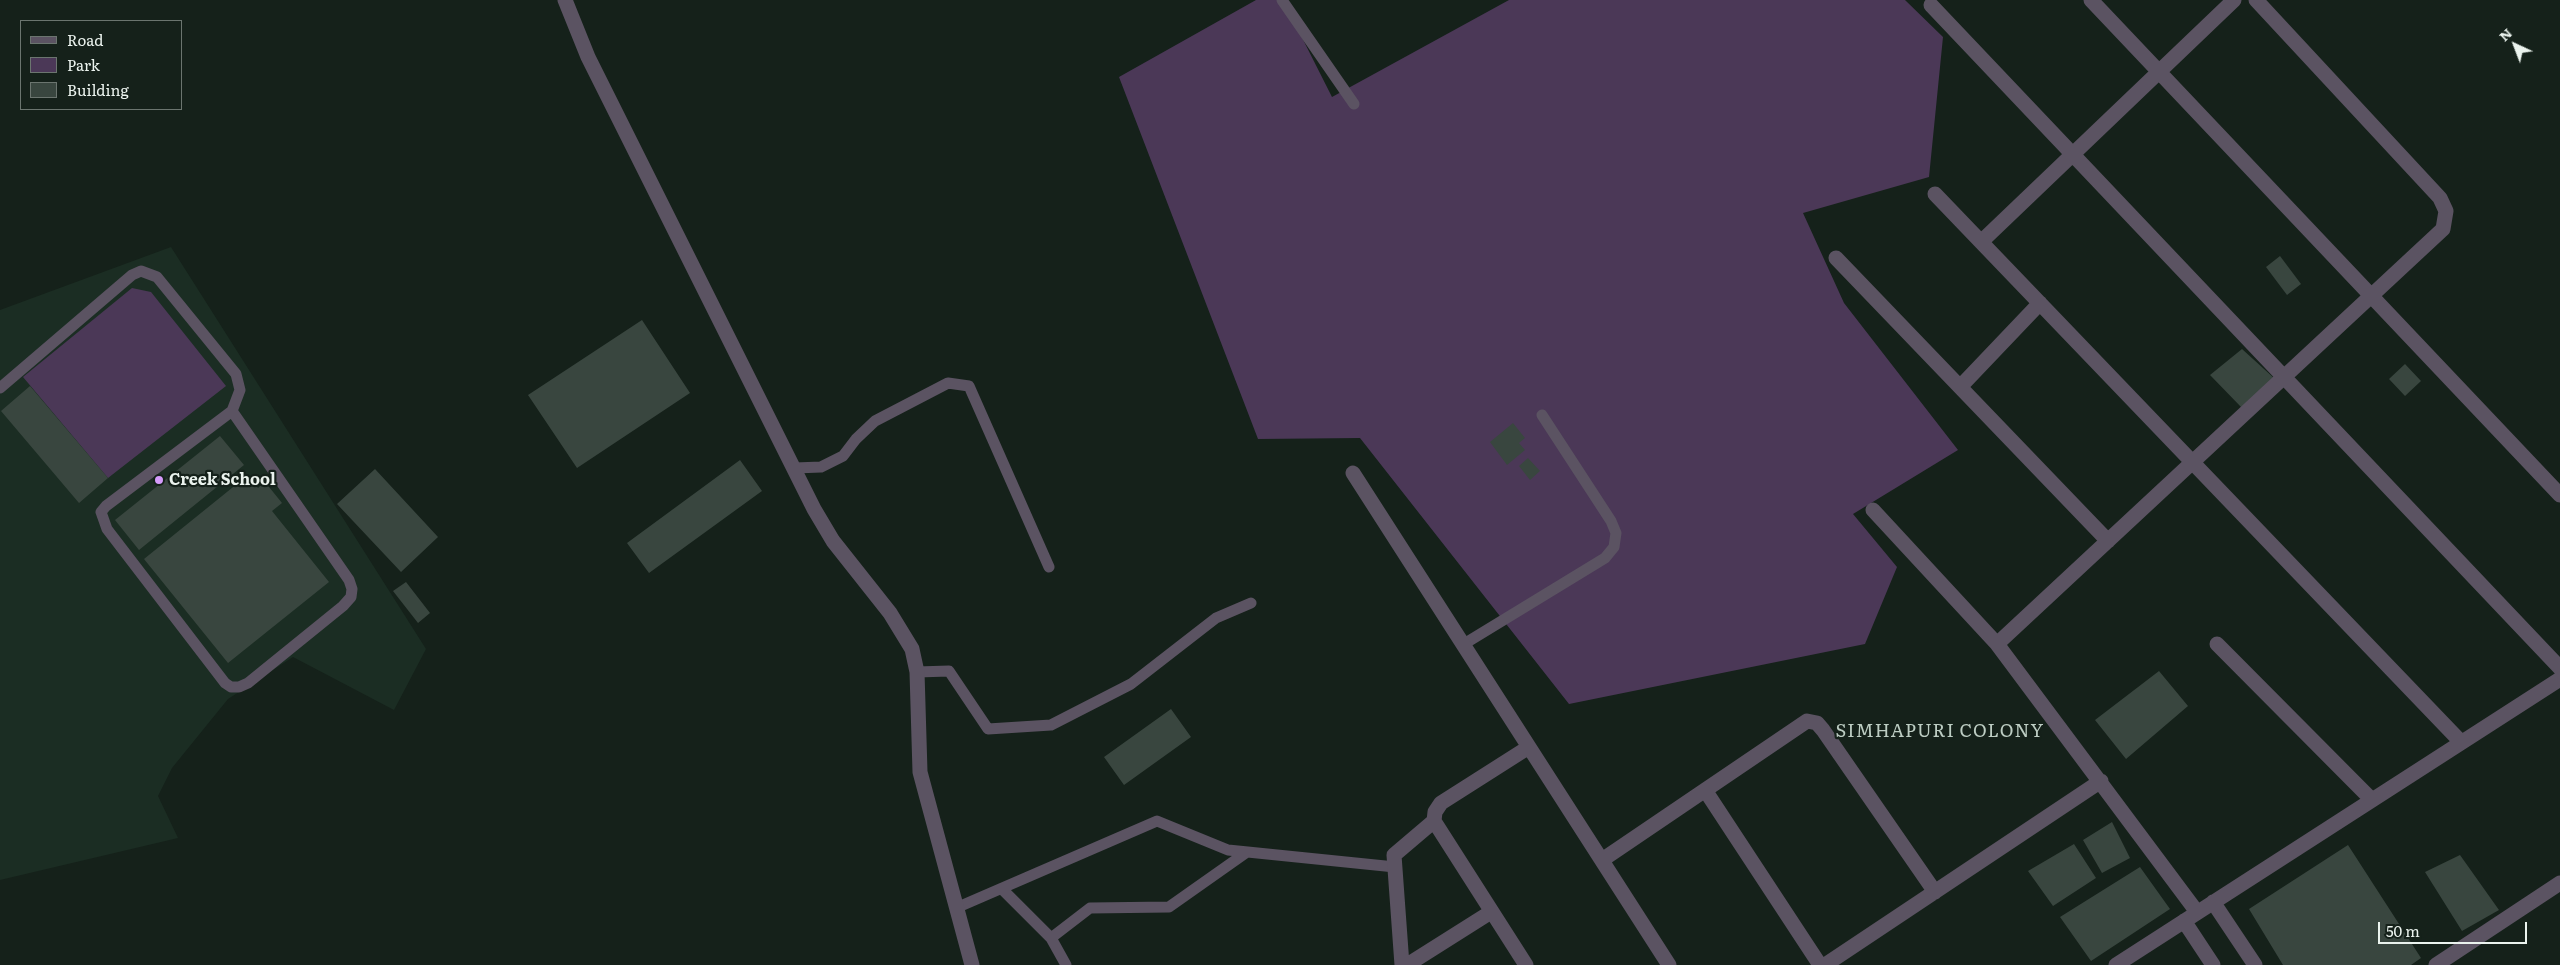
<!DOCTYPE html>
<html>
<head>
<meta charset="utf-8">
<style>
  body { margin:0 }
  #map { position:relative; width:2560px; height:965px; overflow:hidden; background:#15211a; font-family:Literata,serif }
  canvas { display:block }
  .legend { position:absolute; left:20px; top:20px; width:162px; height:90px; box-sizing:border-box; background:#15211a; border:1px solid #6b756f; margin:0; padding:6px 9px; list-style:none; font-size:15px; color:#ebf3ee }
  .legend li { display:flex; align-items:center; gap:10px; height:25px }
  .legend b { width:25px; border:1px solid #6b756f }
  .north { position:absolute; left:2490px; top:20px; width:50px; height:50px; -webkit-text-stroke:4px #15211a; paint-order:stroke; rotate:317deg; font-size:14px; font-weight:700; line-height:20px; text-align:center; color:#ebf3ee }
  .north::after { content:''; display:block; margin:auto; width:18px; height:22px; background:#ebf3ee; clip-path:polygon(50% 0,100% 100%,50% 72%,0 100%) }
  .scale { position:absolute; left:2378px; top:922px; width:149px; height:22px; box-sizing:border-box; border:2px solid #ebf3ee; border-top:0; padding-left:6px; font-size:15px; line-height:18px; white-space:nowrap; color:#ebf3ee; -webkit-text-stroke:4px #15211a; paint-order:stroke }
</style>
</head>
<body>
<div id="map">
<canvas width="2560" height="965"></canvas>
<ul class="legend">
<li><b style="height:6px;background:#5b5362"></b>Road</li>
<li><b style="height:14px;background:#4b3857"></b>Park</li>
<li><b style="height:14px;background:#39463f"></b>Building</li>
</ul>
<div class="north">N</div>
<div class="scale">50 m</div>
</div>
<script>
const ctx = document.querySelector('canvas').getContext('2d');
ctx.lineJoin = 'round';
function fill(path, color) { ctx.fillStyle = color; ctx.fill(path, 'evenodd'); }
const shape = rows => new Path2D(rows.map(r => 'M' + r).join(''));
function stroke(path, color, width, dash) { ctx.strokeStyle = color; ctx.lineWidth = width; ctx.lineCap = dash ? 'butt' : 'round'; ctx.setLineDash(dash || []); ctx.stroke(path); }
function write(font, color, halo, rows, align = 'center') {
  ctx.font = font + ' Literata,serif'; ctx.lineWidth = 4.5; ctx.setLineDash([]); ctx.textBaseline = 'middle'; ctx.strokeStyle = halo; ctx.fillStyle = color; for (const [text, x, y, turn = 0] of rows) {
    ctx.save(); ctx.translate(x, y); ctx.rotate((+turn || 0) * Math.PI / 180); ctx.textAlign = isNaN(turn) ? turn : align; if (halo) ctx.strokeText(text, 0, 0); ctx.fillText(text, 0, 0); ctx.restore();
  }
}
const built = shape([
  [171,247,426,649,394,710,293,657,228,699,172,768,158,796,178,838,0,880,0,310]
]);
const green = shape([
  [1256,0,1283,0,1332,97,1509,0,1905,0,1943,37,1929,177,1803,213,1844,303,1958,450,1853,514,1897,567,1865,644,1569,704,1360,438,1258,439,1119,77],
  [132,288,151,292,226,386,108,478,23,377]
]);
const building = shape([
  [2280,256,2301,284,2287,295,2266,267],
  [642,320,690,393,577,468,528,395],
  [2242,349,2275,379,2242,408,2210,375],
  [2405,364,2421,381,2405,396,2389,379],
  [30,386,108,478,79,503,1,411],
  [1513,423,1525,438,1519,443,1525,450,1507,465,1490,442],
  [220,436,244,465,139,550,115,520],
  [1528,458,1540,471,1530,480,1519,466],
  [740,460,762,491,649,573,627,543],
  [375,469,438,537,401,572,337,504],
  [248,475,258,488,265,482,282,503,272,511,329,582,228,663,144,559],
  [406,582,430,613,418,623,393,591],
  [2159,671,2188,706,2126,759,2095,720],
  [1171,709,1191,737,1124,785,1104,757],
  [2112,822,2130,858,2102,873,2083,840],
  [2074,844,2096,878,2053,906,2028,871],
  [2348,845,2421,958,2411,965,2283,965,2249,909],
  [2460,855,2499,910,2462,931,2425,872],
  [2140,867,2170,909,2091,961,2060,917]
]);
const service = shape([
  [1282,0,1354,104],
  [0,388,132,275,141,271,157,277,236,374,240,390,232,411,106,506,101,512,107,529,225,683,231,687,239,687,248,683,343,606,351,597,352,589,349,580,232,411],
  [795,468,821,467,843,456,856,439,875,421,948,383,969,386,1049,567],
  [1464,644,1605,558,1614,547,1616,533,1611,521,1542,415],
  [917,672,949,671,988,729,1051,725,1131,684,1216,618,1251,603],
  [1002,889,1051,938,1066,965],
  [956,908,1157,821,1228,850,1395,867],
  [1051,938,1090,908,1169,907,1247,852]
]);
const minor = shape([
  [2091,0,2560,495],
  [1931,5,2560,668],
  [1935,194,2461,742],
  [1981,242,2234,0],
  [1836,258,2108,541],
  [1960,387,2040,303],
  [1353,473,1669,965],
  [1873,510,1997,644],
  [2217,644,2372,800],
  [1705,790,1820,965],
  [1602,860,1807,721,1817,723,1823,730,1935,892],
  [2213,902,2255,965],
  [2197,912,1997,644,2443,229,2446,211,2440,198,2256,0],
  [2184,921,2213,965],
  [1402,965,1394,855,1434,821],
  [1407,965,1491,912],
  [1526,965,1434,821,1435,812,1441,803,1529,747],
  [1825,965,2101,781],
  [2116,965,2560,679],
  [2436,965,2560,883]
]);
const tertiary = shape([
  [565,0,588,57,814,509,833,541,890,613,912,649,917,672,920,772,972,965]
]);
const markers = [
  [159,480,5,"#d59bfb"]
];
const poiNames = [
  ["Creek School",169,480]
];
const neighbourhoodNames = [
  ["SIMHAPURI COLONY",1940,732]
];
fill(built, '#1b2d23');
fill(green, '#4b3857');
fill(building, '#39463f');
stroke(service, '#5b5362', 11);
stroke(minor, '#5b5362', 15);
stroke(tertiary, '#5b5362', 15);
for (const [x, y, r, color] of markers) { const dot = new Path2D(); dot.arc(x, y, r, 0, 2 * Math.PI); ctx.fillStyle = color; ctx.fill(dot); stroke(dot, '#15211a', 2); }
write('bold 16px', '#ebf3ee', '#15211a', poiNames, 'left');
ctx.letterSpacing = '1px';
write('18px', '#bdcdc3', '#15211a', neighbourhoodNames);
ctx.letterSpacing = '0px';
</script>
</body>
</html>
